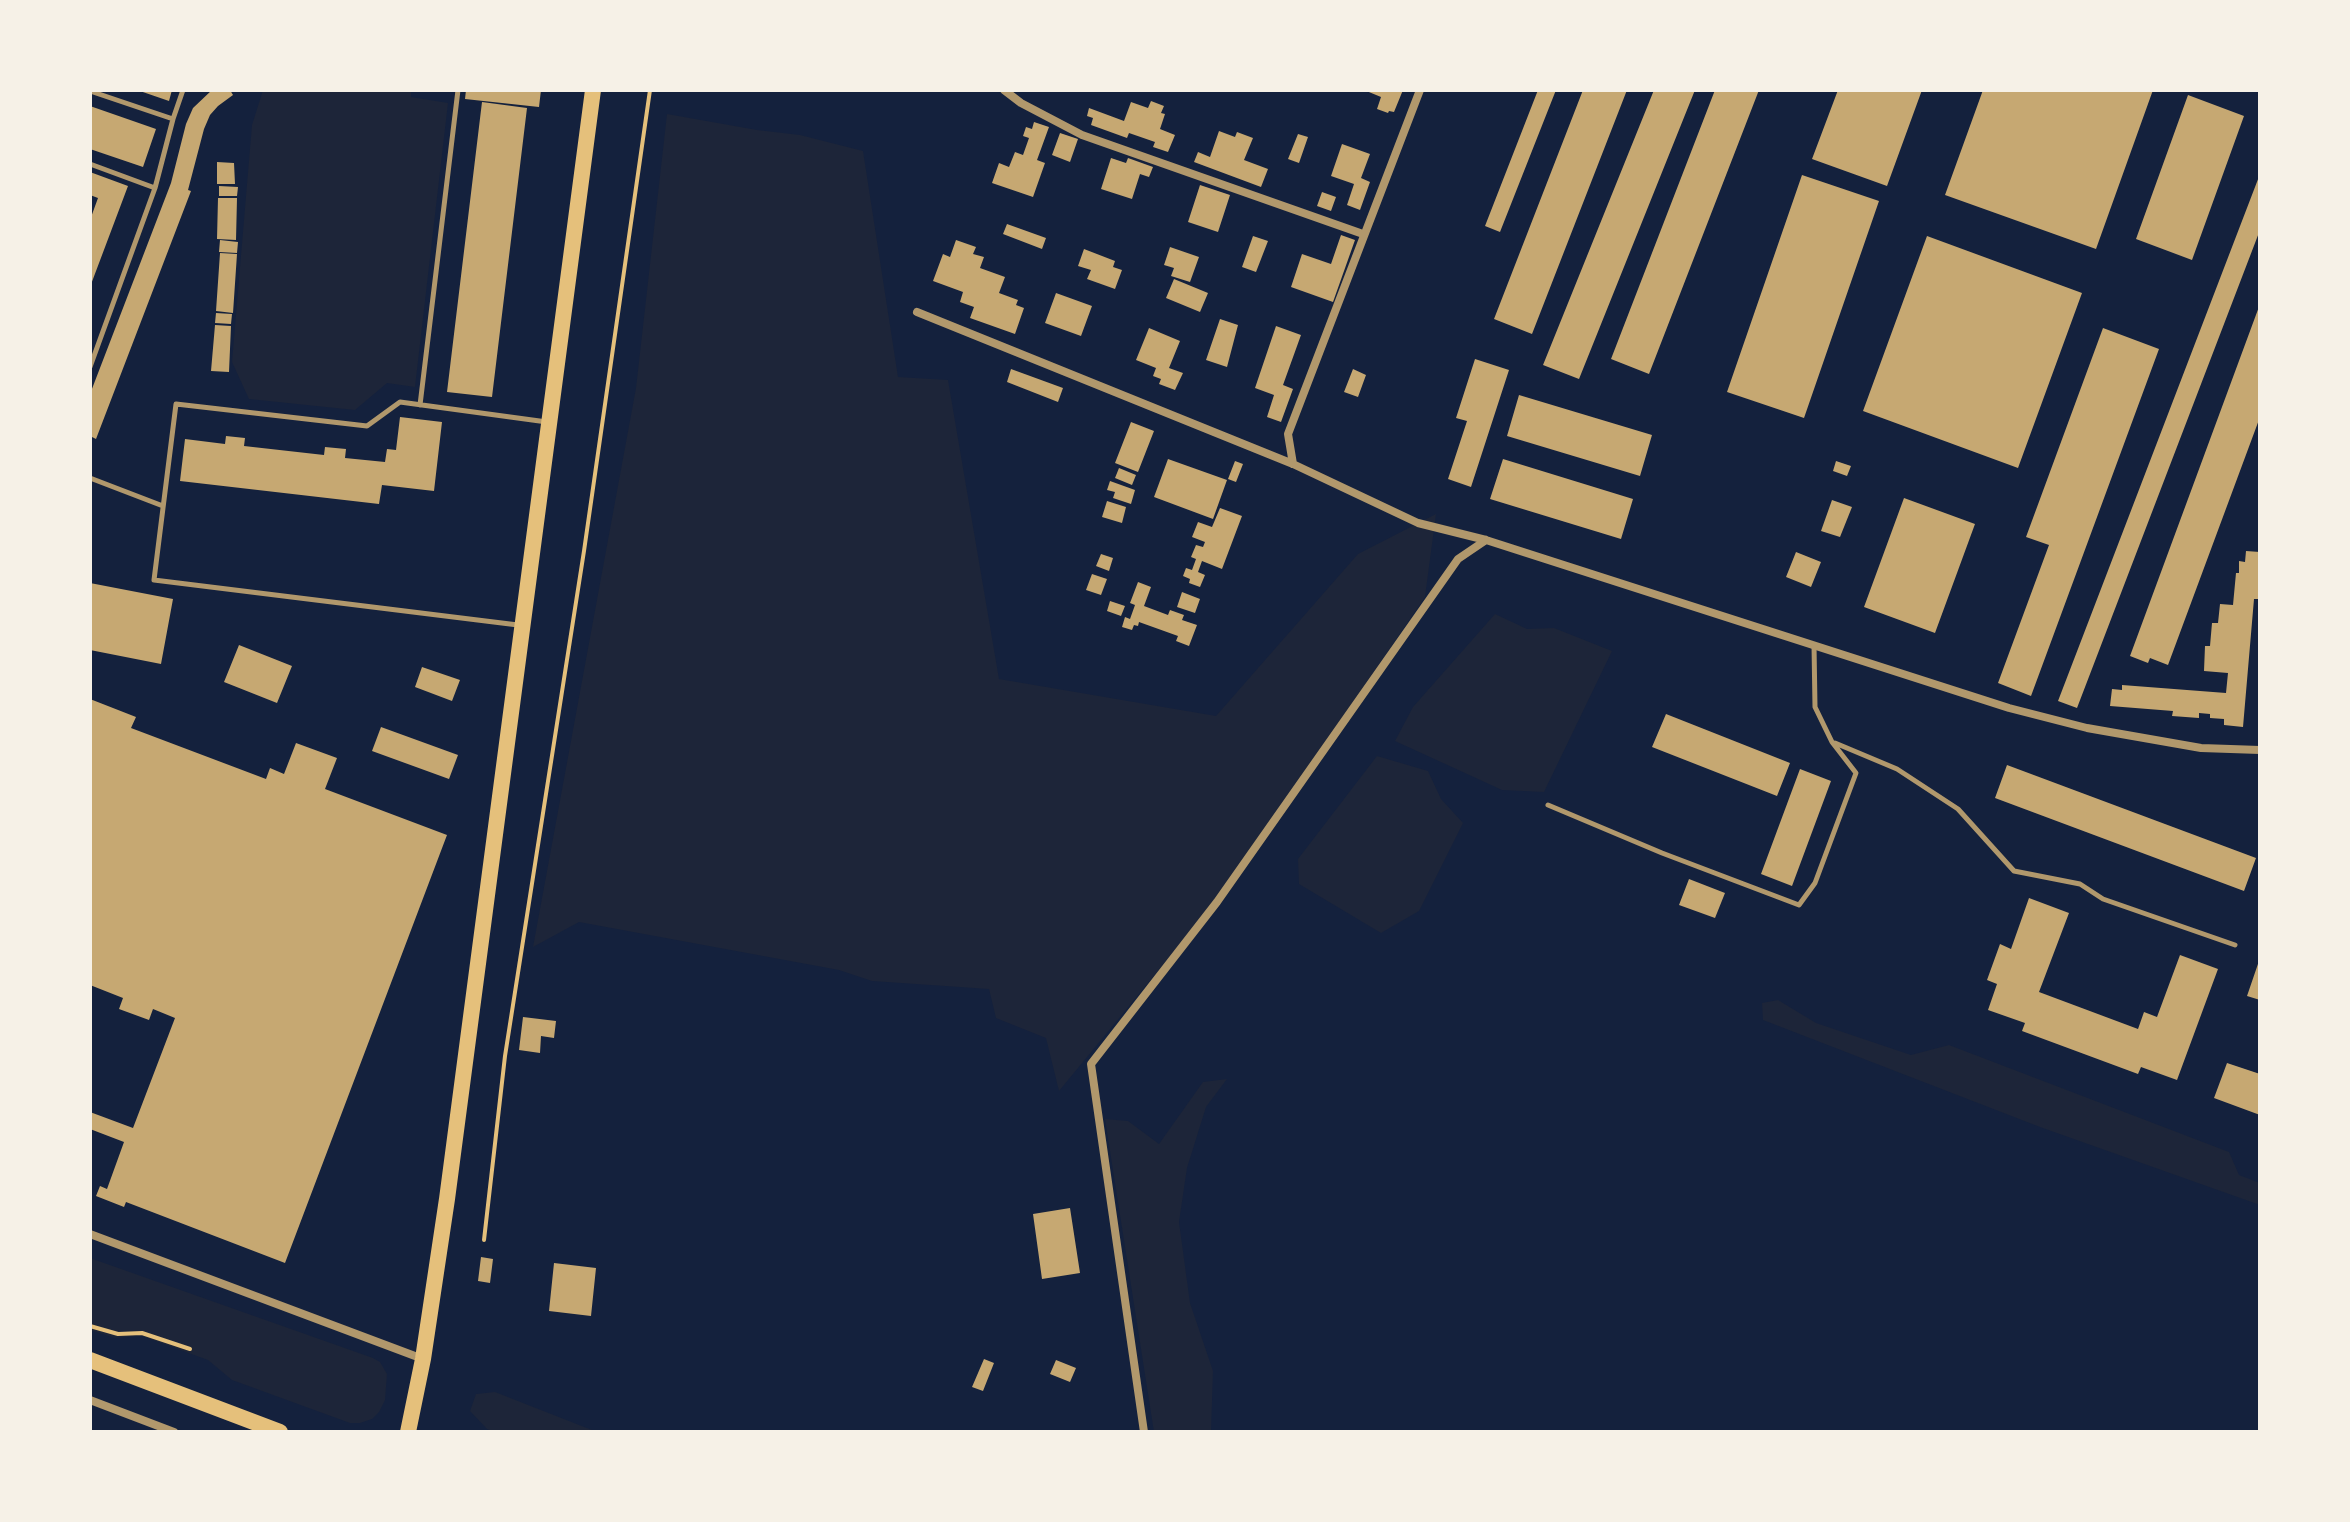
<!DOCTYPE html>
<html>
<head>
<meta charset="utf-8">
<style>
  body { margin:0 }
  #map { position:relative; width:2350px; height:1522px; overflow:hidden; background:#14213d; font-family:Merriweather,serif }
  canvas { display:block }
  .frame { position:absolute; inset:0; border:92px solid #f6f1e7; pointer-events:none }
</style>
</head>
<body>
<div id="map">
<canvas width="2350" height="1522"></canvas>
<div class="frame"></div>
</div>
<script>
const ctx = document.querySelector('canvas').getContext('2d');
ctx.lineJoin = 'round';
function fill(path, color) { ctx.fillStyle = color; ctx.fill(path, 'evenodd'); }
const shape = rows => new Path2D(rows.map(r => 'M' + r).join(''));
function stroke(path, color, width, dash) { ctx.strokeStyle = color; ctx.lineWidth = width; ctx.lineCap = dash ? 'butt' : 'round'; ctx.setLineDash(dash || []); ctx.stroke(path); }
const green = shape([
  [263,90,411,90,411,97,448,103,415,387,387,383,355,410,249,399,232,362,252,125],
  [667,114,757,130,800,135,863,151,898,377,948,380,999,679,1216,716,1358,554,1436,514,1425,597,1223,892,1059,1091,1046,1038,996,1018,989,989,872,981,839,970,579,922,533,947,636,388],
  [1495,614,1527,629,1554,628,1612,651,1544,792,1502,790,1395,741,1413,707],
  [1377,756,1428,771,1441,799,1463,823,1419,911,1381,933,1299,884,1298,859],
  [1778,1000,1816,1023,1911,1055,1949,1045,2229,1152,2239,1175,2260,1183,2260,1205,2040,1127,1763,1020,1762,1003],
  [1227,1079,1206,1107,1187,1168,1179,1222,1190,1303,1213,1371,1211,1432,1154,1432,1105,1119,1128,1121,1159,1144,1203,1082],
  [90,1258,373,1358,380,1362,387,1374,385,1400,379,1412,372,1419,360,1423,350,1423,232,1380,208,1360,142,1336,115,1338,90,1330],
  [495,1392,597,1432,494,1432,487,1429,470,1411,476,1394]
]);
const building = shape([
  [137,90,172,90,169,101],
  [212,90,230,90,233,95,218,106,210,115,204,129,188,190,191,191,96,439,90,436,90,394,171,183,186,124,193,108],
  [466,90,541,90,539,107,465,99],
  [1364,90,1403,90,1394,112,1389,111,1388,113,1377,109,1381,97],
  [1538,90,1556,90,1500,232,1485,226],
  [1583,90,1627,90,1532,334,1494,319],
  [1654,90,1695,90,1579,379,1543,365],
  [1715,90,1759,90,1649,374,1611,359],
  [1838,90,1922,90,1887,186,1812,159],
  [1983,90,2153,90,2096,249,1945,195],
  [2188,95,2244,116,2192,260,2136,239],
  [1151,101,1164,106,1161,113,1165,114,1160,129,1175,135,1168,152,1153,147,1155,142,1129,133,1127,138,1091,125,1093,118,1087,116,1089,108,1124,121,1131,102,1148,108],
  [482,102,527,108,492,397,447,392],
  [90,106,156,129,143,167,90,149],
  [1034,122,1049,127,1037,160,1045,163,1033,197,992,183,999,163,1009,167,1015,152,1023,155,1029,138,1023,136,1026,127,1032,129],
  [1219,131,1235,137,1237,132,1253,138,1244,160,1268,169,1261,187,1194,162,1198,152,1210,157],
  [1060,133,1078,139,1070,162,1052,155],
  [1298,134,1308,137,1299,163,1288,159],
  [1342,144,1370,154,1361,178,1370,182,1360,210,1347,205,1354,184,1331,176],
  [1111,158,1126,163,1128,158,1153,167,1149,177,1140,174,1132,199,1101,189],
  [217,162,234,163,235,184,217,184],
  [90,172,128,186,90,287,90,220,98,198,90,195],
  [2260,174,2260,230,2077,708,2058,701],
  [1802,175,1879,201,1804,418,1727,392],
  [1200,185,1230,195,1218,232,1188,222],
  [219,186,238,187,237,196,219,196],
  [1322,192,1336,197,1331,211,1317,206],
  [218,198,237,198,236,240,217,239],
  [1007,224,1046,238,1042,249,1003,234],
  [1341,235,1355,240,1333,302,1291,287,1302,254,1331,264],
  [1253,236,1268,241,1256,272,1242,267],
  [1927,236,2082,293,2018,468,1863,411],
  [220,240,238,242,237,253,219,252],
  [956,240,976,247,973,254,984,257,980,268,1005,277,999,293,1018,300,1016,305,1024,308,1015,334,970,318,974,307,960,302,963,292,933,281,943,254,950,257],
  [1170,247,1199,257,1190,282,1171,276,1174,268,1164,265],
  [1084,249,1115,261,1113,267,1122,270,1115,289,1087,279,1091,270,1078,266],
  [220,253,237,254,233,313,216,311],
  [1174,279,1208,293,1200,312,1166,298],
  [1056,293,1092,306,1081,336,1045,323],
  [2260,304,2260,417,2168,665,2150,658,2148,663,2130,656],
  [216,313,232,314,231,324,215,323],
  [1220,319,1238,325,1227,367,1206,360],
  [215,325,231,326,229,372,211,371],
  [1276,326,1301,335,1283,385,1293,389,1281,422,1267,417,1274,395,1255,388],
  [1149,328,1180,341,1169,368,1183,373,1175,390,1159,384,1161,379,1153,376,1156,368,1136,360],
  [2103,328,2159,349,2031,696,1998,683,2049,545,2026,537],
  [1475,359,1509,370,1471,487,1448,479,1467,421,1456,418],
  [1011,369,1063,388,1058,402,1007,382],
  [1353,369,1366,375,1358,397,1344,392],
  [1519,395,1652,435,1640,476,1507,436],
  [400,417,442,422,434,491,382,485,379,504,180,481,185,439,225,444,226,436,245,438,244,446,324,455,325,447,346,449,345,458,385,462,387,449,396,450],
  [1131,422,1154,431,1138,472,1115,463],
  [1168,459,1227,480,1213,519,1154,497],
  [1503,459,1633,499,1621,539,1490,499],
  [1235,461,1243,464,1236,482,1228,479],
  [1836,461,1851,466,1847,476,1833,471],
  [1119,468,1136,475,1132,485,1115,478],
  [1110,481,1135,490,1131,504,1113,498,1115,492,1107,490],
  [1904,498,1975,524,1935,633,1864,607],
  [1832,500,1852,507,1840,537,1821,531],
  [1107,501,1126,507,1122,523,1102,517],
  [1220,508,1242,516,1222,569,1202,561,1198,572,1205,575,1200,587,1189,583,1190,579,1183,576,1186,568,1192,570,1196,559,1191,557,1196,545,1203,547,1205,542,1192,537,1198,522,1212,527],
  [2246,551,2260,552,2260,576,2258,599,2254,599,2243,727,2224,725,2224,719,2210,718,2210,714,2199,713,2199,718,2172,716,2173,711,2110,706,2112,689,2122,690,2122,685,2226,693,2228,673,2204,671,2205,646,2210,646,2212,623,2218,623,2220,604,2233,605,2236,573,2239,573,2239,561,2245,562],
  [1796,552,1821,562,1811,587,1786,577],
  [1101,554,1113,558,1109,571,1096,566],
  [1092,574,1107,579,1101,595,1086,590],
  [1138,582,1151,587,1144,606,1168,615,1170,610,1184,615,1182,620,1197,625,1189,646,1176,641,1178,636,1139,622,1138,626,1134,625,1132,630,1122,627,1125,617,1130,619,1135,605,1130,603],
  [90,583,173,599,161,664,90,650],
  [1182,592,1200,599,1195,613,1177,607],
  [1110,601,1125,606,1121,616,1107,611],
  [239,645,292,666,277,703,224,682],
  [422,667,460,680,452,701,415,687],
  [90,699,136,717,131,728,266,779,270,768,284,774,296,743,337,758,325,789,447,835,285,1263,126,1202,124,1207,96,1196,100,1186,107,1189,124,1142,90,1129,90,1112,133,1128,175,1018,153,1009,149,1020,119,1009,123,998,90,985],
  [1666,714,1790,763,1777,796,1652,747],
  [381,727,458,755,449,779,372,751],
  [2007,765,2256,858,2244,891,1995,798],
  [1800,769,1831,781,1792,886,1761,874],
  [1689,879,1725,893,1715,918,1679,905],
  [2029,898,2069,913,2039,992,2138,1029,2144,1012,2157,1017,2180,955,2218,969,2177,1080,2141,1067,2138,1074,2022,1031,2025,1023,1988,1010,1997,984,1987,980,2000,944,2011,949],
  [2260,958,2260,1000,2247,996],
  [523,1017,556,1021,554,1038,541,1036,540,1053,519,1050],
  [2227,1063,2260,1074,2260,1115,2214,1098],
  [1070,1208,1080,1273,1042,1279,1033,1214],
  [481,1257,493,1259,490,1283,478,1281],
  [554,1263,596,1268,591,1316,549,1311],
  [984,1359,994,1363,983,1391,972,1387],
  [1056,1360,1076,1368,1070,1382,1050,1374]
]);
const path = shape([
  [484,1240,505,1056,584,551,650,90],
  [90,1326,118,1334,142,1333,190,1349]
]);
const service = shape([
  [90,91,173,119,183,90],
  [90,164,155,188],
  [90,367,155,188,173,119],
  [420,405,458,90],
  [90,478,163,506],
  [518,625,154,580,176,404,367,426,400,402,547,422],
  [1835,743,1897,769,1958,809,2014,871,2080,884,2103,899,2235,945],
  [1548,805,1662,853,1799,905,1815,883,1856,773,1832,742,1815,707,1814,645]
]);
const minor = shape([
  [1004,90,1021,103,1082,135,1363,234],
  [917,312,1293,464,1418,523,1486,540,2009,708,2087,728,2201,748,2260,750],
  [1293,464,1288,434,1420,90],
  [90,1234,423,1359],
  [90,1400,174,1432],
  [1144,1432,1091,1064,1217,902,1458,559,1486,540]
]);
const primary = shape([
  [90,1360,280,1432],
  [408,1432,423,1359,447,1199,593,90]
]);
fill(green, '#1d2539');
fill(building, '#c6a872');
stroke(path, '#e5c07b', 4);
stroke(service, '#b1986c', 5);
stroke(minor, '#b1986c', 8);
stroke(primary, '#e5c07b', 16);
</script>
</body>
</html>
